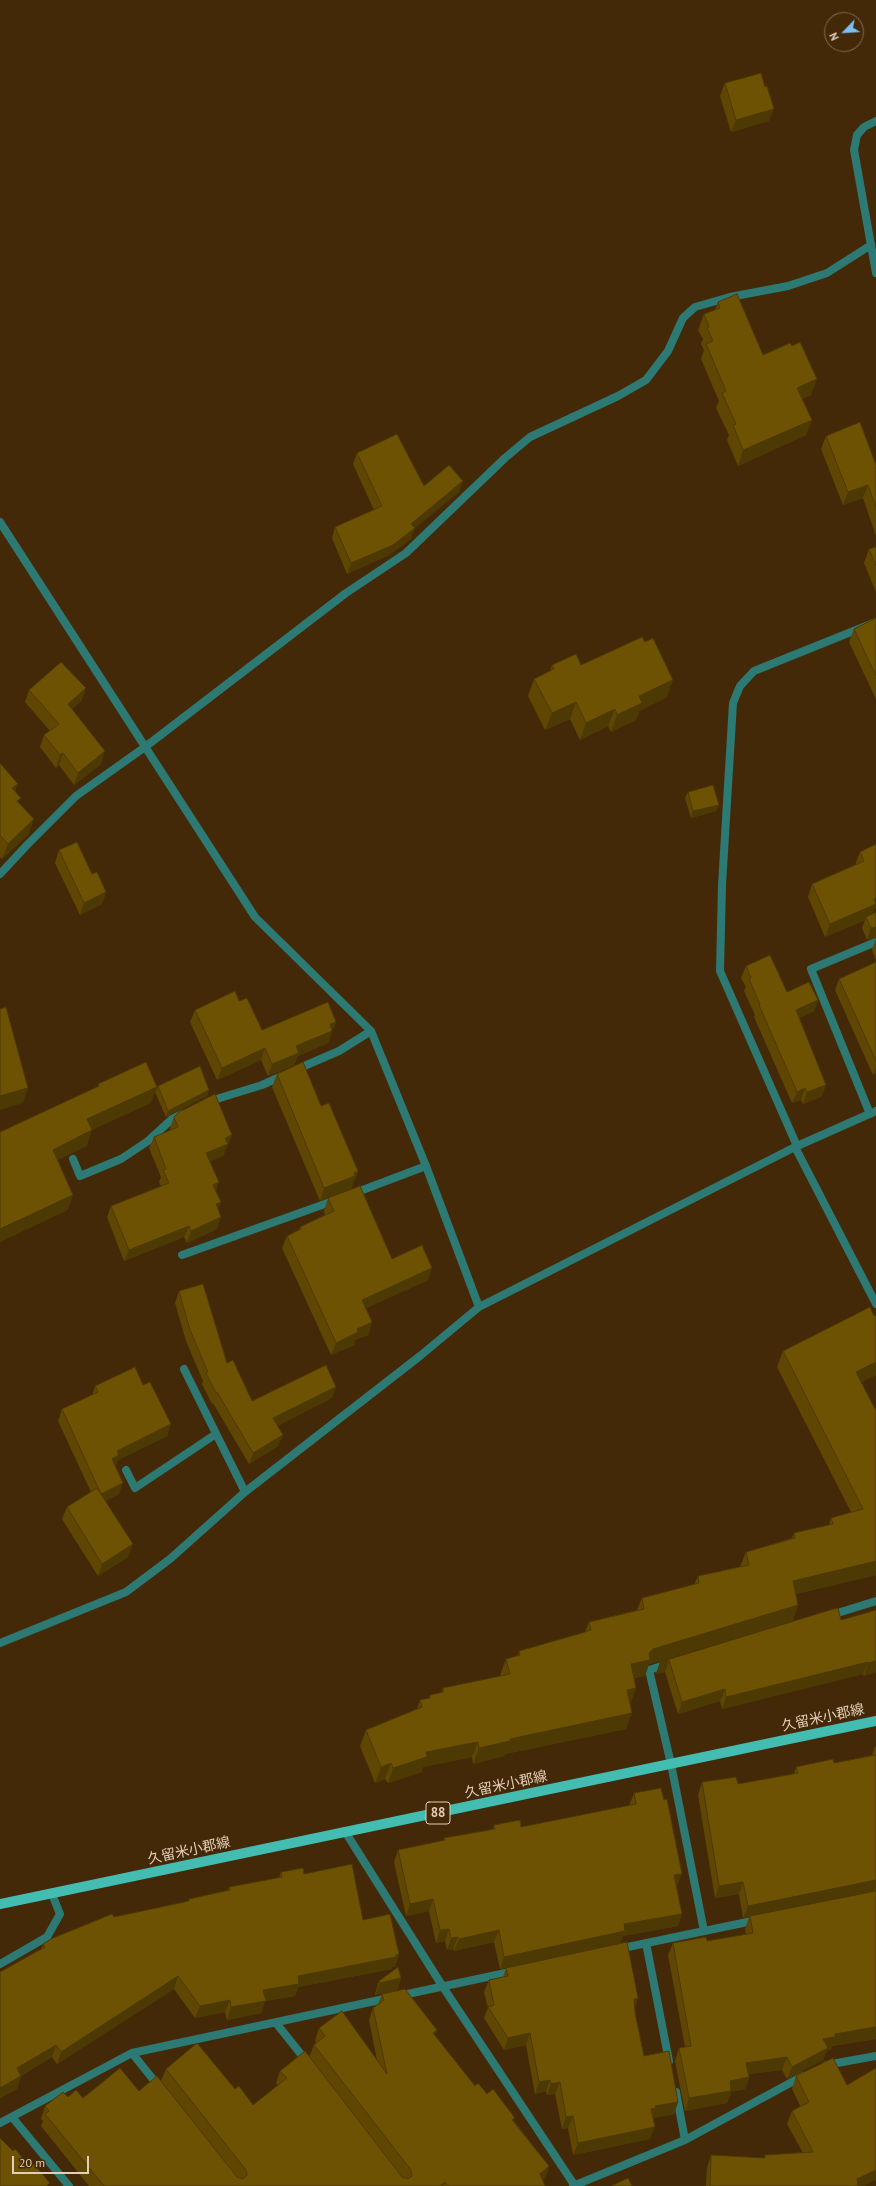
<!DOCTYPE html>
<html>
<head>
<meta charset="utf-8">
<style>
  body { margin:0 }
  #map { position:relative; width:876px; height:2186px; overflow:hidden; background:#442909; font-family:"PT Sans",sans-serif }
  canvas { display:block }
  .north { position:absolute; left:824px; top:12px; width:40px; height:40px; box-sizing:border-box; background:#442909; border:1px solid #846b4f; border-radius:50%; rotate:245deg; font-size:11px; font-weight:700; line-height:16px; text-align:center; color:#e4ceb9 }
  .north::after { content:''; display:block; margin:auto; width:14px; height:18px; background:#7bbef8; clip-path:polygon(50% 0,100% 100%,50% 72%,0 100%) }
  .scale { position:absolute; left:12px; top:2156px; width:77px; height:18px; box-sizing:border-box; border:2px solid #e4ceb9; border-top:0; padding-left:5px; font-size:12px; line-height:14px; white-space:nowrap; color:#e4ceb9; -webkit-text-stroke:3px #442909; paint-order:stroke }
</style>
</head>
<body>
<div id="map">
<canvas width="876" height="2186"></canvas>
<div class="north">N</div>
<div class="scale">20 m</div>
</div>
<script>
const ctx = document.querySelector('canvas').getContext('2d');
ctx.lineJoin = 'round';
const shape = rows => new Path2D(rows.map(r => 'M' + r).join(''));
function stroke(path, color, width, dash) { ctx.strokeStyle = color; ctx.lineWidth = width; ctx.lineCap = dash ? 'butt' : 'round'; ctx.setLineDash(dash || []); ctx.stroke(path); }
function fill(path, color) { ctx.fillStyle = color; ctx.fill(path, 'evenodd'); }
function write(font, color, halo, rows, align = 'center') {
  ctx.font = font + ' "PT Sans","Noto Sans JP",sans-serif'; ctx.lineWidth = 4; ctx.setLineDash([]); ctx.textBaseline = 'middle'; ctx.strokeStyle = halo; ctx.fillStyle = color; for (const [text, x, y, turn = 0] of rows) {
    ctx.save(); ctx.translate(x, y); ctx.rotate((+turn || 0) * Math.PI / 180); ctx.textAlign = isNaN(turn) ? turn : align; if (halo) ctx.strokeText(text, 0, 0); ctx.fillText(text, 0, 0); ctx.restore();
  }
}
const lane = shape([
  [0,874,27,845,76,796,145,747,346,593,406,553,505,458,530,437,618,396,646,380,668,351,683,318,695,307,730,297,788,286,827,273,871,245],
  [295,1070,339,1051,371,1031],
  [207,1102,262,1085,284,1075],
  [870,1114,811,969,876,942],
  [73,1159,80,1176,121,1159,148,1141,172,1119,182,1114],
  [352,1194,426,1166],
  [182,1255,336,1200],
  [184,1369,245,1492],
  [126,1470,135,1488,216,1434]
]);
const street = shape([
  [876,121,864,127,857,135,854,150,876,273],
  [0,522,255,917,371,1031,426,1166,479,1307],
  [797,1146,720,971,722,885,733,703,740,686,754,671,876,622],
  [795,1147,876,1304],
  [828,1616,876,1601],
  [0,1643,126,1592,170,1559,245,1492,420,1356,479,1307,795,1147,876,1111],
  [668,1664,649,1670,671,1764,704,1931],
  [346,1833,443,1987,575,2186],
  [646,1943,669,2061],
  [618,1949,757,1920],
  [0,1964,47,1937,60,1914,52,1894],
  [276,2023,308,2063],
  [132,2053,160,2088],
  [826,2065,876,2056],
  [676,2092,685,2140],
  [12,2117,69,2186],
  [0,2123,132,2053,515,1971],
  [573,2186,685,2140,803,2076]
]);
const primary = shape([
  [0,1904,876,1721]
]);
const wall = shape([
  [725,83,765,87,769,121,731,132,720,96],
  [718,302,763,355,811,395,802,399,812,420,806,435,738,466,727,440,729,435,716,408,719,401,701,359,704,350,701,344,703,339,698,330,704,314,715,310],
  [826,436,876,465,876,536,863,498,843,505,821,449],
  [357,453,424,486,459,492,414,528,411,539,389,555,347,574,332,538,335,527,374,510,353,464],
  [876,547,876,592,864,563,869,549],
  [876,618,876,699,849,642,854,629],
  [552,665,581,665,667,697,639,711,636,720,611,732,608,726,580,740,570,719,545,730,528,696,534,679,550,671],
  [29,690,82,700,72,709,101,764,74,785,59,765,56,768,40,747,44,735,50,731,25,702],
  [0,763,15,791,29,834,2,859,0,857],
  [688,792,716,811,691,818,685,798],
  [876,844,874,910,872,914,876,937,867,940,862,928,865,920,825,937,808,897,812,884,855,865,860,852],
  [59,850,92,874,106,892,102,904,80,915,55,863],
  [876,938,876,960,872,950],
  [876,962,876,1073,873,1075,835,990,839,979],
  [746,966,787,992,818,1000,814,1011,799,1018,826,1085,821,1097,803,1104,801,1100,792,1103,754,1017,755,1015,744,991,746,987,741,978],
  [239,1001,262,1030,332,1034,331,1034,328,1043,298,1056,294,1065,268,1076,261,1060,217,1080,190,1022,195,1010],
  [277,1074,321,1106,358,1171,351,1189,320,1201,272,1087],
  [158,1086,209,1090,207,1096,166,1117,155,1092],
  [174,1117,232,1135,223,1156,210,1161,216,1191,218,1210,217,1229,187,1243,184,1237,124,1261,107,1217,111,1206,161,1186,159,1182,161,1177,149,1148,154,1137,171,1130,170,1128],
  [328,1198,392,1259,428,1280,366,1308,372,1322,368,1335,355,1340,354,1345,331,1355,282,1248,287,1236,299,1230,300,1227,325,1215,324,1211],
  [179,1291,227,1363,252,1401,332,1398,277,1426,278,1446,249,1464,213,1403,212,1404,202,1384,203,1381,186,1341,175,1303],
  [783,1351,876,1375,861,1382,876,1411,876,1575,796,1594,793,1621,649,1664,645,1676,634,1678,636,1688,630,1704,626,1729,505,1754,504,1756,473,1764,472,1757,423,1767,422,1772,388,1783,385,1779,375,1783,360,1746,366,1730,417,1709,420,1700,429,1698,430,1695,441,1693,443,1688,501,1676,500,1675,506,1659,518,1656,519,1651,582,1633,585,1632,589,1622,637,1610,642,1598,694,1585,698,1576,740,1567,746,1552,792,1538,794,1533,829,1525,831,1518,851,1512,777,1367],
  [143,1385,171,1424,167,1436,118,1460,115,1466,119,1494,105,1501,128,1557,98,1576,62,1519,67,1507,91,1492,58,1421,62,1409,92,1396,95,1386],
  [841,1620,876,1672,864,1676,863,1674,722,1709,720,1701,678,1714,665,1672,656,1674,660,1662],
  [875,1747,876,1747,876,2039,832,2046,831,2050,827,2050,823,2060,787,2079,782,2070,749,2074,749,2077,745,2089,731,2092,727,2103,685,2111,675,2061,679,2048,685,2047,668,1955,673,1943,707,1941,746,1935,745,1929,749,1917,743,1918,739,1894,715,1898,698,1795,702,1782,738,1784,794,1774,796,1767,834,1763,872,1755],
  [634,1793,677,1886,678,1926,623,1936,620,1943,500,1969,494,1942,454,1951,453,1949,447,1950,445,1941,436,1943,429,1911,406,1916,394,1862,398,1850,443,1841,444,1838,492,1830,494,1825,521,1827,629,1806],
  [281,1872,304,1874,363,1920,399,1954,395,1967,392,1967,392,1969,298,1987,295,1996,265,2001,261,2013,227,2020,225,2012,195,2018,174,1989,57,2064,52,2057,21,2076,17,2089,0,2098,0,1972,41,1949,43,1944,114,1917,188,1901,189,1899,228,1890,229,1887,279,1878],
  [506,1968,638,1998,635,2007,635,2013,644,2056,678,2102,674,2114,653,2118,650,2139,573,2155,568,2128,562,2129,555,2094,547,2095,546,2091,535,2094,526,2045,504,2050,484,2018,488,2008,484,1992,489,1980,503,1977],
  [401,1978,397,1991,375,1995,375,1994,379,1981],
  [382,1994,435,2035,475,2086,487,2094,514,2121,549,2166,545,2178,543,2180,545,2186,89,2186,41,2126,43,2121,41,2119,45,2106,68,2097,83,2098,139,2091,161,2081,166,2069,235,2089,253,2105,278,2085,276,2083,280,2071,309,2057,314,2045,316,2043,315,2041,319,2028,377,2060,369,2020,373,2008,378,2004],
  [796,2076,847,2085,864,2186,706,2186,707,2168,711,2155,764,2158,765,2155,803,2153,787,2124,792,2111,801,2107,792,2089]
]);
const shadedWall = shape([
  [774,109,769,121,731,132,736,120],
  [817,379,811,395,792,403,797,388],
  [812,420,806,435,738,466,743,450],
  [463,481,459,492,414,529,415,528,411,539,389,555,347,574,351,563,411,524],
  [868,485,863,498,843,505,848,492],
  [673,680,667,697,639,711,636,720,611,732,617,715,639,696],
  [86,688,82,700,64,716,68,704],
  [576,702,570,719,545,730,552,713],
  [615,709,608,726,580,740,586,723],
  [105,751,101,764,74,785,78,773],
  [63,753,59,765,56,768,60,755],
  [18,784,12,799,12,788],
  [719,805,716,811,691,818,693,811],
  [34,819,29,834,2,859,8,844],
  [106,892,102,904,80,915,84,903],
  [876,898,876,909,874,910,871,917,866,917,865,920,825,937,830,924],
  [876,927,876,937,867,940,871,928],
  [818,1000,814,1011,791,1022,796,1010],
  [336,1022,328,1043,298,1056,294,1065,268,1076,272,1064,296,1046,330,1024],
  [265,1048,261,1060,217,1080,222,1068],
  [876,1065,876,1073,873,1075],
  [826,1085,821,1097,803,1104,807,1092],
  [157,1087,151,1103,81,1135,87,1119],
  [28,1088,23,1103,0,1110,0,1096],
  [805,1088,801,1100,792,1103,797,1092],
  [209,1090,207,1096,166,1117,168,1111],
  [92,1130,87,1146,48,1165,53,1150],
  [232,1135,223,1156,202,1165,206,1153,225,1138],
  [358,1171,351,1189,320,1201,324,1188],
  [219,1182,215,1194,213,1185],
  [73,1195,68,1210,0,1242,0,1229],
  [221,1202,217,1214,216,1204],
  [221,1217,217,1229,187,1243,191,1231],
  [189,1226,184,1237,124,1261,129,1250],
  [432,1268,428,1280,358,1312,362,1300],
  [372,1322,368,1335,355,1340,354,1345,331,1355,336,1343,357,1329],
  [876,1362,876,1375,850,1388,856,1372],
  [336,1387,332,1398,269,1430,273,1418],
  [171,1424,167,1436,118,1460,115,1467,112,1459,117,1451],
  [283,1435,278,1446,249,1464,253,1453],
  [123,1483,119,1494,97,1505,101,1494],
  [133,1544,128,1557,98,1576,102,1564],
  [876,1561,876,1575,787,1596,793,1581],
  [798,1605,793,1621,649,1664,645,1676,625,1679,631,1664,649,1653,653,1649],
  [669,1660,665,1672,656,1674,660,1662],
  [876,1661,876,1672,864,1676,868,1663],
  [868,1662,863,1674,722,1709,726,1697],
  [636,1688,630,1704,627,1690],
  [725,1689,720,1701,678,1714,682,1702],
  [632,1713,626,1729,505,1754,504,1756,473,1764,479,1748,510,1739],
  [478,1742,472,1757,423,1767,422,1772,388,1783,393,1768,426,1752],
  [391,1763,385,1779,375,1783,381,1767],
  [682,1874,677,1886,670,1888,674,1875],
  [876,1880,876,1889,875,1892,743,1918,748,1906],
  [743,1882,739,1894,715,1898,719,1886],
  [433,1899,429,1911,406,1916,410,1904],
  [682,1914,678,1926,623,1936,620,1943,500,1969,504,1957,624,1924],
  [449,1929,445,1941,436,1943,440,1930],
  [499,1930,494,1942,454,1951,459,1939],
  [458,1937,453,1949,447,1950,451,1938],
  [399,1954,395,1967,392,1967,392,1969,298,1987,295,1996,265,2001,261,2013,227,2020,231,2007,263,1990,298,1976],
  [178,1976,174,1989,57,2064,61,2052],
  [401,1978,397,1991,375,1995,380,1983],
  [638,1998,634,2010,634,1999],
  [230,2000,225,2012,195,2018,200,2006],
  [876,2027,876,2039,832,2046,831,2050,827,2050,823,2060,787,2079,792,2067,823,2039,835,2034],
  [437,2030,432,2042,433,2033],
  [530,2033,526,2045,504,2050,508,2038],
  [56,2045,52,2057,13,2081,17,2068],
  [787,2057,782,2070,742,2075,746,2063],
  [21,2076,17,2089,0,2098,0,2088],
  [749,2077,745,2089,731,2092,727,2103,685,2111,689,2098,730,2081],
  [550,2080,546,2091,535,2094,539,2082],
  [560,2082,555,2094,547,2095,551,2084],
  [678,2102,674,2114,652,2118,651,2109,655,2106],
  [573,2116,568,2128,562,2129,566,2117],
  [655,2127,650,2139,573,2155,578,2143],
  [549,2166,545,2178,536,2186,540,2174],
  [876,2170,876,2180,864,2186,854,2186,857,2179],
  [445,2182,443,2186,440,2186]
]);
const building = shape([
  [761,73,765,87,767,86,774,109,736,120,725,83,761,73],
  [737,294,763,355,790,343,792,346,800,342,817,379,797,388,812,420,743,450,733,425,736,424,722,393,726,391,706,344,713,341,707,328,709,327,704,314,720,308,718,302,737,294],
  [860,422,876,465,876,508,868,485,848,492,826,436,860,422],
  [397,434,424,486,449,465,463,481,411,524,415,528,393,545,351,563,335,527,382,506,357,453,397,434],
  [876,547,876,566,869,549,876,547],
  [876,618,876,676,854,629,876,618],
  [642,637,645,642,653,638,673,680,639,696,642,703,617,715,615,709,586,723,576,702,552,713,534,679,554,669,552,665,576,654,581,665,642,637],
  [61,662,86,688,68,704,105,751,78,773,63,753,60,755,44,735,59,724,29,690,61,662],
  [0,763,18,784,12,788,21,798,17,801,34,819,8,844,0,835,0,763],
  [713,785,719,805,693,811,688,792,713,785],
  [77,842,92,874,97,872,106,892,84,903,59,850,77,842],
  [876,844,876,898,874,899,876,904,830,924,812,884,864,861,860,852,876,844],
  [876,912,876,927,871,928,866,917,876,912],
  [770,955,787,992,809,982,818,1000,796,1010,826,1085,807,1092,805,1088,797,1092,759,1005,760,1004,749,979,751,978,746,966,770,955],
  [876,962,876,1061,839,979,876,962],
  [235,991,239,1001,247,998,262,1030,328,1002,336,1022,330,1024,332,1031,296,1046,299,1053,272,1064,265,1048,222,1068,195,1010,235,991],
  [6,1007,28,1088,0,1096,0,1009,6,1007],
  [146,1062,157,1087,87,1119,92,1130,53,1150,73,1195,0,1229,0,1132,99,1086,98,1084,146,1062],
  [303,1062,321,1106,329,1103,358,1171,354,1173,355,1176,324,1188,277,1074,303,1062],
  [200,1066,209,1090,168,1111,158,1086,200,1066],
  [215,1094,232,1135,225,1138,228,1144,206,1153,219,1182,213,1185,221,1202,216,1204,221,1217,191,1231,189,1226,129,1250,111,1206,169,1183,163,1170,166,1169,154,1137,178,1127,174,1117,179,1112,215,1094],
  [360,1186,392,1259,422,1245,432,1268,362,1300,372,1322,357,1329,358,1332,336,1343,287,1236,301,1229,300,1227,334,1211,328,1198,360,1186],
  [203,1284,227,1363,233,1360,252,1401,326,1365,336,1387,273,1418,283,1435,253,1453,217,1392,216,1393,206,1373,208,1372,190,1330,179,1291,203,1284],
  [870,1307,874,1316,876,1315,876,1362,856,1372,876,1411,876,1561,793,1581,798,1605,653,1649,649,1653,650,1660,631,1664,636,1688,627,1690,632,1713,510,1739,510,1741,479,1748,478,1742,426,1752,427,1757,393,1768,391,1763,381,1767,366,1730,422,1707,420,1700,430,1698,430,1695,443,1692,443,1688,510,1674,506,1659,520,1655,519,1651,582,1633,591,1630,589,1622,644,1609,642,1598,699,1583,698,1576,749,1565,746,1552,795,1538,794,1533,833,1524,831,1518,863,1509,783,1351,870,1307],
  [135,1367,143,1385,150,1382,171,1424,117,1451,119,1455,112,1459,123,1483,101,1494,62,1409,98,1392,95,1386,135,1367],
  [97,1488,133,1544,102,1564,67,1507,97,1488],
  [838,1608,841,1620,876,1610,876,1661,868,1663,868,1662,726,1697,725,1689,682,1702,669,1660,660,1662,830,1610,838,1608],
  [876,1755,876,1880,748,1906,743,1882,719,1886,702,1782,736,1777,738,1784,798,1773,796,1767,833,1759,834,1763,876,1755],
  [661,1788,664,1800,667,1799,682,1874,674,1875,682,1914,624,1924,625,1931,504,1957,499,1930,459,1939,458,1937,451,1938,449,1929,440,1930,433,1899,410,1904,398,1850,445,1840,444,1838,495,1829,494,1825,520,1820,521,1827,636,1804,634,1793,661,1788],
  [352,1864,363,1920,390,1914,399,1954,396,1955,396,1957,298,1976,299,1984,263,1990,266,2001,231,2007,230,2000,200,2006,178,1976,61,2052,56,2045,17,2068,21,2076,0,2088,0,1972,45,1947,43,1944,53,1938,112,1914,114,1917,189,1901,189,1899,230,1890,229,1887,282,1877,281,1872,303,1868,304,1874,352,1864],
  [876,1891,876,2027,835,2034,835,2037,823,2039,828,2048,792,2067,787,2057,746,2063,749,2077,730,2081,731,2091,689,2098,679,2048,691,2046,673,1943,706,1937,707,1941,753,1933,750,1916,876,1891],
  [627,1942,638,1998,634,1999,635,2013,644,2056,669,2051,678,2102,655,2106,656,2108,651,2109,655,2127,578,2143,573,2116,566,2117,560,2082,551,2084,550,2080,539,2082,530,2033,508,2038,488,2007,494,2005,489,1980,508,1976,506,1968,627,1942],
  [398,1967,401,1978,380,1983,379,1981,398,1967],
  [405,1989,437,2030,433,2033,475,2086,478,2083,487,2094,493,2089,515,2118,512,2120,549,2166,540,2174,545,2186,448,2186,445,2182,440,2186,104,2186,45,2114,49,2111,45,2106,63,2092,68,2097,76,2090,83,2098,120,2068,139,2091,157,2076,237,2177,243,2179,247,2175,246,2170,166,2069,197,2043,235,2089,239,2086,253,2105,287,2078,280,2071,305,2051,402,2177,408,2179,412,2176,411,2170,314,2045,325,2036,319,2028,342,2011,387,2074,373,2008,384,2000,382,1994,405,1989],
  [833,2058,847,2085,876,2068,876,2170,857,2179,858,2186,710,2186,711,2155,765,2158,765,2155,813,2152,792,2111,809,2102,796,2076,833,2058],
  [0,2138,13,2151,15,2149,28,2164,31,2161,50,2183,47,2185,48,2186,0,2186,0,2138],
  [628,2178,632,2186,611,2186,628,2178]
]);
const shields = [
  [438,1813,24]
];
const shieldNames = [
  ["88",438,1813]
];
const streetNames = [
  ["久留米小郡線",823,1718,-12],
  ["久留米小郡線",506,1785,-12],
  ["久留米小郡線",189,1851,-12]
];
stroke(lane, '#2c7a73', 8);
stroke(street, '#2c7a73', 8);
stroke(primary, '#43bdb1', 10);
fill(wall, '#5f4703');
fill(shadedWall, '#4d3903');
fill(building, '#6e5204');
stroke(building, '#4d3903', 1);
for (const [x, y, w] of shields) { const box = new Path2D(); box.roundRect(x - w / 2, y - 11, w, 22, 3); ctx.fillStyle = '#442909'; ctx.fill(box); stroke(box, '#e4ceb9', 1); }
write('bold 13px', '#e4ceb9', null, shieldNames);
write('14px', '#e4ceb9', '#442909', streetNames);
</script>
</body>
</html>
